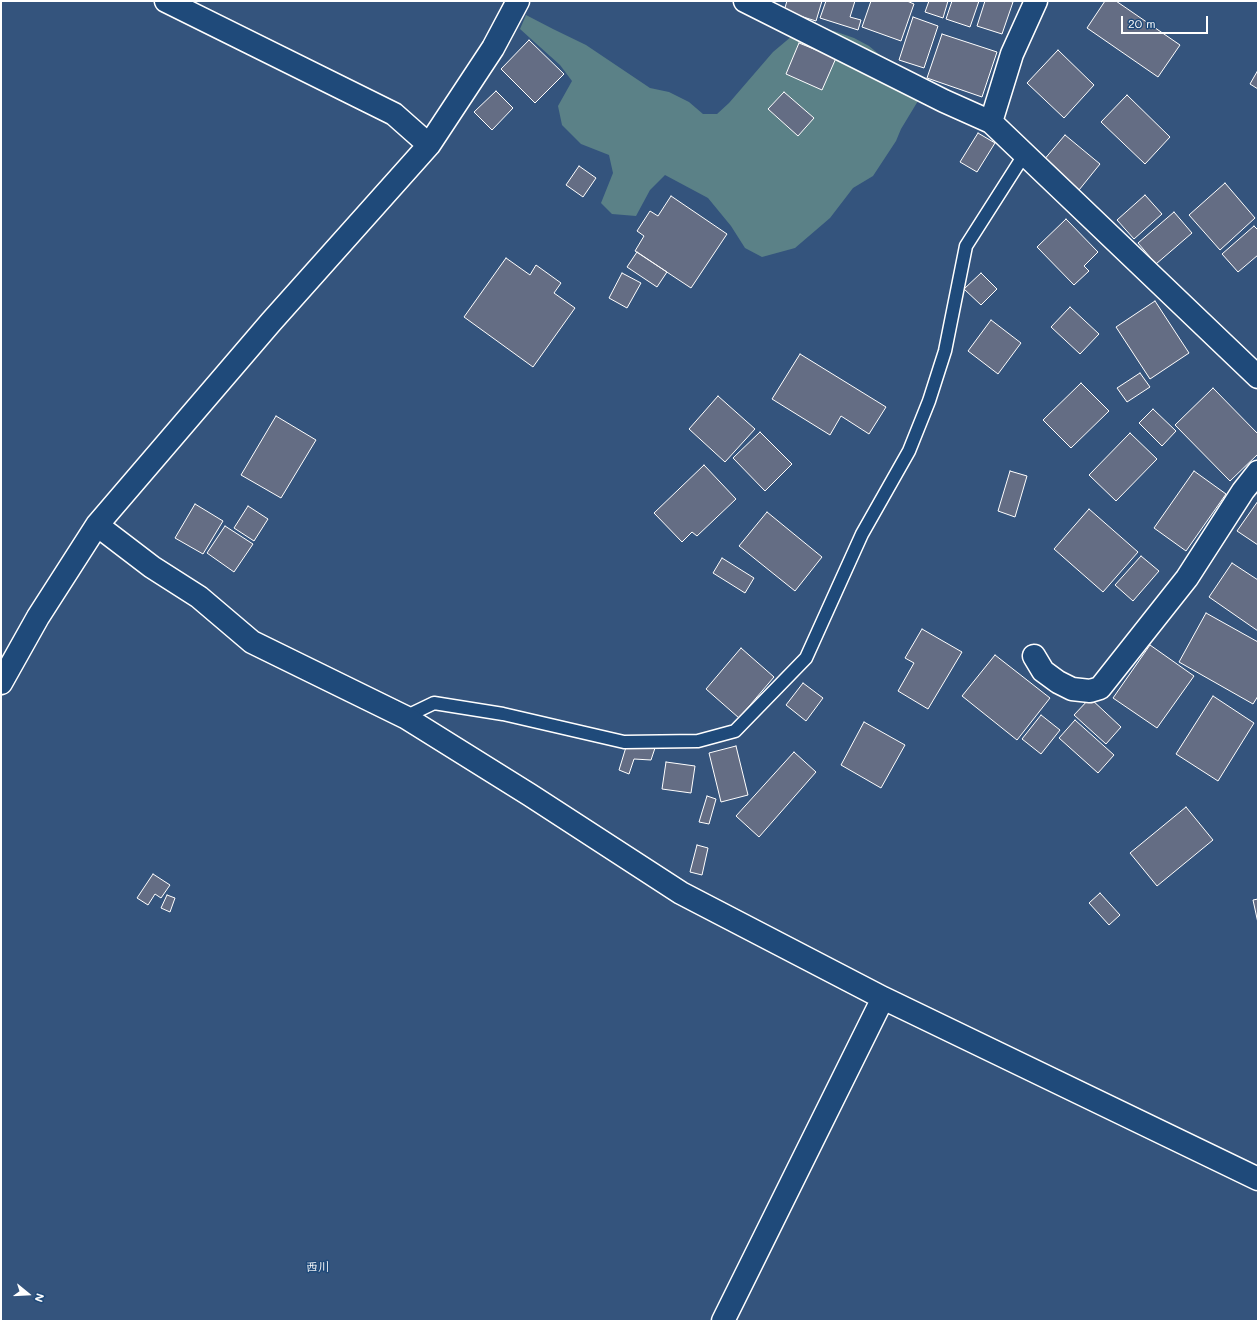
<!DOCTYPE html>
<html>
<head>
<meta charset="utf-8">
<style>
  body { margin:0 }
  #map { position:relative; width:1259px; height:1322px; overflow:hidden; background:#34547d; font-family:Mali,sans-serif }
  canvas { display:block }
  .frame { position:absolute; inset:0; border:2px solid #fff; pointer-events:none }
  .north { position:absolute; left:8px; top:1274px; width:40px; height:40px; -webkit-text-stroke:3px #1f4a7a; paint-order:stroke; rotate:108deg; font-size:11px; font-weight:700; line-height:16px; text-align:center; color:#fff }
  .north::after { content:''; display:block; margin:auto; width:14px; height:18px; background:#fff; clip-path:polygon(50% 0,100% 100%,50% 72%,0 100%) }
  .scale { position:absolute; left:1121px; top:16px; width:87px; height:18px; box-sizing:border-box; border:2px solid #fff; border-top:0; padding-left:5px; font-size:12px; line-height:14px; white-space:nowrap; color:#fff; -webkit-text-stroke:3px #1f4a7a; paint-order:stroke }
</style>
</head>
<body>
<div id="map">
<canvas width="1259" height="1322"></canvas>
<div class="frame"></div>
<div class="north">N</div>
<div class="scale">20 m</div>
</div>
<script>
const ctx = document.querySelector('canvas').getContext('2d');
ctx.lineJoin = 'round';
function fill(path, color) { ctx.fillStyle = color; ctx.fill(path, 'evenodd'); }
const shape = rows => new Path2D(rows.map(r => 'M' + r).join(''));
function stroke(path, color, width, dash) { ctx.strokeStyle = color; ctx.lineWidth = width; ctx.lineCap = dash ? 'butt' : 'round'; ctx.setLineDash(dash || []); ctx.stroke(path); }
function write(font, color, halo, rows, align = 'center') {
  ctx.font = font + ' Mali,"Klee One",sans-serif'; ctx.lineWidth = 3; ctx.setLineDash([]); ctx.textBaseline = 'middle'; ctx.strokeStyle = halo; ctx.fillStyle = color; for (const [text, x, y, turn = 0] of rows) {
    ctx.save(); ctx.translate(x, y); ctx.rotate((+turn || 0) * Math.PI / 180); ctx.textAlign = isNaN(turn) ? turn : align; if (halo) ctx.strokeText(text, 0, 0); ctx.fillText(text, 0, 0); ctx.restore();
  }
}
const green = shape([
  [526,15,553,29,586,45,650,88,669,92,689,102,703,114,717,114,729,103,773,52,792,36,814,29,834,31,854,38,869,46,924,91,901,129,896,141,873,176,853,188,830,218,795,248,762,257,745,248,731,226,708,198,665,175,650,190,636,216,612,214,601,203,613,173,609,155,581,144,562,125,558,106,572,81,560,65,520,29]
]);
const building = shape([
  [787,1,822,1,816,21,784,11,787,1],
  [826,1,855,1,850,17,861,20,858,30,820,18,826,1],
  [871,1,907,1,914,4,901,41,862,27,871,1],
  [929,1,948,1,943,18,925,12,929,1],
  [952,1,979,1,970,27,946,19,952,1],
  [985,1,1009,1,1013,2,1002,34,977,26,985,1],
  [1105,1,1116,1,1180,45,1158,77,1087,28,1105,1],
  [913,17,938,26,924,68,899,60,913,17],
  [942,34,997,52,982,97,927,78,942,34],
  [529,40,564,74,535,103,501,69,529,40],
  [799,43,836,58,822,90,786,74,799,43],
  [1058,50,1094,85,1064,118,1027,83,1058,50],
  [1258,70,1258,89,1250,84,1258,70],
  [496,91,513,108,492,130,474,112,496,91],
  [784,92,814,118,798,136,768,109,784,92],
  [1127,95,1170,137,1145,164,1101,122,1127,95],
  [978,133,995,143,977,172,960,162,978,133],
  [1065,135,1100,164,1079,190,1043,161,1065,135],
  [579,166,596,178,583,197,566,185,579,166],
  [1225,183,1255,218,1220,250,1189,215,1225,183],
  [1145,195,1162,214,1134,239,1117,220,1145,195],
  [671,196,727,234,691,288,635,251,644,236,637,231,650,211,658,216,671,196],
  [1174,212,1192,233,1156,264,1138,243,1174,212],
  [1066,219,1098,252,1084,266,1089,271,1074,285,1037,247,1066,219],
  [1254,226,1258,230,1258,255,1238,272,1222,254,1254,226],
  [637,252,667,272,657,287,627,267,637,252],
  [506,258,530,275,536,265,561,283,554,293,575,308,533,367,464,317,506,258],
  [622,273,641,283,627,308,609,298,622,273],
  [981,273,997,289,981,305,964,289,981,273],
  [1155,301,1189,353,1150,379,1116,327,1155,301],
  [1070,307,1099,334,1080,354,1051,327,1070,307],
  [991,320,1021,343,998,374,968,351,991,320],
  [800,354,886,407,869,434,841,416,830,435,772,399,800,354],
  [1140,373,1150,387,1127,402,1117,388,1140,373],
  [1081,383,1109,411,1071,448,1043,420,1081,383],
  [1213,388,1258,434,1258,454,1230,481,1175,425,1213,388],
  [718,396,755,429,725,462,689,429,718,396],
  [1153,409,1176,431,1162,446,1139,423,1153,409],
  [276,416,316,440,281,498,241,475,276,416],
  [760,432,792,464,765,491,733,458,760,432],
  [1130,433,1157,459,1116,501,1089,475,1130,433],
  [704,465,736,499,697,536,692,532,682,542,654,513,704,465],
  [1010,471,1027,476,1015,517,998,511,1010,471],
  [1194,471,1226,494,1186,551,1154,528,1194,471],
  [1258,501,1258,545,1237,531,1258,501],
  [195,504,223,521,203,554,175,538,195,504],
  [248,506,268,519,254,541,234,528,248,506],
  [1089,509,1138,552,1103,592,1054,549,1089,509],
  [767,512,822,557,795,591,739,546,767,512],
  [225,526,253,544,234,572,207,553,225,526],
  [1141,556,1159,571,1133,601,1115,585,1141,556],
  [722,558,754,578,745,593,713,573,722,558],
  [1232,563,1258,580,1258,631,1209,597,1232,563],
  [1206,613,1258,642,1258,696,1253,704,1179,662,1206,613],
  [922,629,962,652,928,709,898,691,914,663,905,658,922,629],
  [1150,645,1194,676,1157,728,1113,698,1150,645],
  [741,648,774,677,739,718,706,689,741,648],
  [995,655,1050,698,1017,740,962,696,995,655],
  [803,683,823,698,806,721,786,705,803,683],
  [1213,696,1254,723,1218,781,1176,754,1213,696],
  [1090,698,1121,727,1106,744,1074,715,1090,698],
  [1041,715,1060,730,1041,754,1022,739,1041,715],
  [1075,720,1114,755,1098,773,1059,738,1075,720],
  [864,722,905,745,881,788,841,765,864,722],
  [736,746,748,795,721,802,709,753,736,746],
  [626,747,655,748,651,760,634,759,629,774,619,770,626,747],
  [794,752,816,772,759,837,736,816,794,752],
  [666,762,695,766,691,793,662,789,666,762],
  [707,796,716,799,709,824,699,822,707,796],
  [1186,807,1213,840,1157,886,1130,853,1186,807],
  [697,845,708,848,702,875,690,872,697,845],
  [153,874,170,885,161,898,155,894,148,905,137,898,153,874],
  [1100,893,1120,915,1109,925,1089,903,1100,893],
  [167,895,175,898,170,912,161,908,167,895],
  [1258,899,1258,923,1253,900,1258,899]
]);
const service = shape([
  [405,717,434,703,503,714,624,742,698,741,735,731,806,658,862,534,909,451,929,401,945,351,966,246,1024,155]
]);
const minor = shape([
  [166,1,394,114,429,145],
  [745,1,944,101,991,122,1258,377],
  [991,122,1012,54,1036,1],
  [97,525,152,567,199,597,252,642,405,717,530,795,681,893,883,998,1258,1179],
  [1034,656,1043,671,1058,682,1072,689,1090,691,1100,688,1187,578,1243,491,1258,472],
  [1,683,38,617,97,525,271,322,429,145,493,48,518,1],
  [723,1321,883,998]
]);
const quarterNames = [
  ["西川",318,1267]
];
fill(green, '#5b8187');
fill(building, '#646d84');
stroke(building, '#fff', 1);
stroke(service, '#fff', 15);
stroke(minor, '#fff', 25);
stroke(service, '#1f4a7a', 12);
stroke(minor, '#1f4a7a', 22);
write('bold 12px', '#fff', '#1f4a7a', quarterNames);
</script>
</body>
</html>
